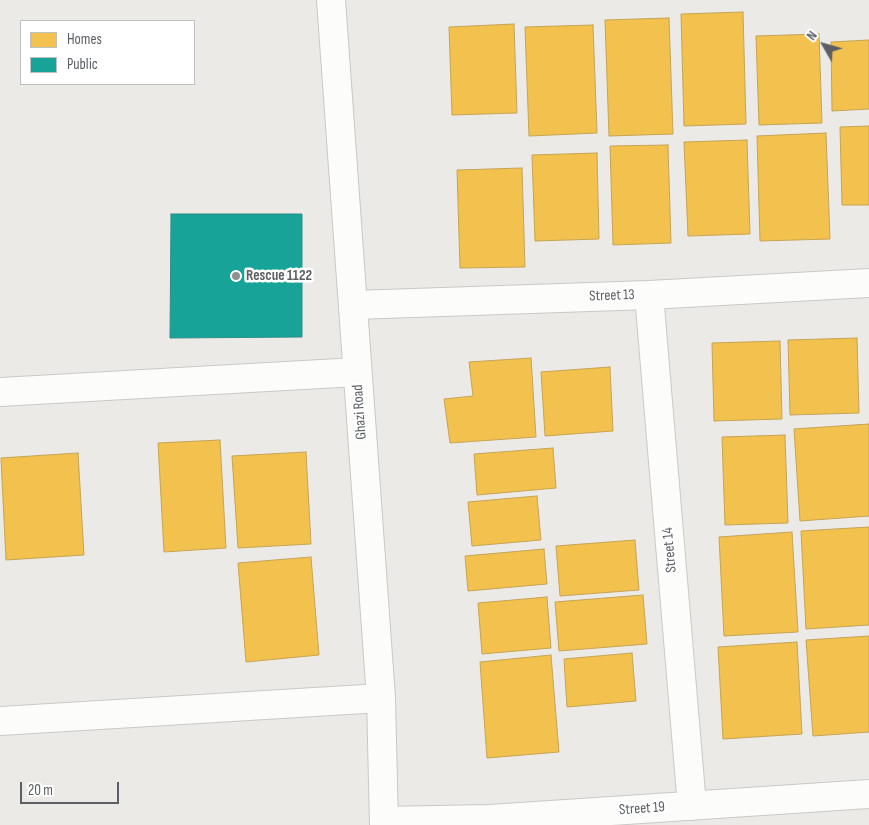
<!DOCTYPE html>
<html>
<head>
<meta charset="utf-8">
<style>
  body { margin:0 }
  #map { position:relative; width:869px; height:825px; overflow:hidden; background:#eceae6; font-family:"Sofia Sans Condensed",sans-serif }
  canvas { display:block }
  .legend { position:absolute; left:20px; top:20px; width:175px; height:65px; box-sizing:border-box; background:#fff; border:1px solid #bebfc1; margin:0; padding:6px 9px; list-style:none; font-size:15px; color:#5c6064 }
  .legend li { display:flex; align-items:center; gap:10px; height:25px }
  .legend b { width:25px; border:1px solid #bebfc1 }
  .north { position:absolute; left:799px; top:20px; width:50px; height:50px; -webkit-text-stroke:4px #fff; paint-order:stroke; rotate:308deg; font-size:14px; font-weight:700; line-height:20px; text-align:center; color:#5c6064 }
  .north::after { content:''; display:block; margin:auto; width:18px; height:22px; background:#5c6064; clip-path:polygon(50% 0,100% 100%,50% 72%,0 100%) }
  .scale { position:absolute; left:20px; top:782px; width:99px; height:22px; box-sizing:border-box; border:2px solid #5c6064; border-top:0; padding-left:6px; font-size:15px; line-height:18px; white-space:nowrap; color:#5c6064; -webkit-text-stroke:4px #fff; paint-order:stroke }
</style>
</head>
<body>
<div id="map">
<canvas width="869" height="825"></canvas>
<ul class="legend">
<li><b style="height:14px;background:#f2c14e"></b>Homes</li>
<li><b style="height:14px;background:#17a398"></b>Public</li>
</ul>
<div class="north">N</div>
<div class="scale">20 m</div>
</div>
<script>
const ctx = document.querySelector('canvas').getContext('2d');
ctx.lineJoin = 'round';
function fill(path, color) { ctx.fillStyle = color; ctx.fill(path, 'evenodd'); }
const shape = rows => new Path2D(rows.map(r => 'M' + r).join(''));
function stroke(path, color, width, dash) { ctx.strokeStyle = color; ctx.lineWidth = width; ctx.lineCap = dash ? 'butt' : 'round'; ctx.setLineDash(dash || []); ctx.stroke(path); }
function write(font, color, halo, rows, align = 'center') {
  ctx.font = font + ' "Sofia Sans Condensed",sans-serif'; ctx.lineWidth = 5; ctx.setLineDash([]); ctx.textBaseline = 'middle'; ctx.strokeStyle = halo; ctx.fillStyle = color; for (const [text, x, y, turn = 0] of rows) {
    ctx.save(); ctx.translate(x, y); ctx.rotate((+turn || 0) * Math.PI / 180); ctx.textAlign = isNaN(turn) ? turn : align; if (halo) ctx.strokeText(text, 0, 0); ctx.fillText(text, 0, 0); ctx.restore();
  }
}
const homes = shape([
  [743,12,746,124,684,126,681,14,743,12],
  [669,18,673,134,609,136,605,20,669,18],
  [514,24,517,113,452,115,449,27,514,24],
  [593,25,597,133,529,136,525,27,593,25],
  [819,34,822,123,759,125,756,36,819,34],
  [869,40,869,109,832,111,831,42,869,40],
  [869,126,869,205,842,205,840,127,869,126],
  [826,133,830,239,760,241,757,136,826,133],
  [747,140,750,234,688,236,684,142,747,140],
  [668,145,671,243,613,245,610,146,668,145],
  [597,153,599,239,535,241,532,155,597,153],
  [522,168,525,267,460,268,457,170,522,168],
  [857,338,859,413,790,415,788,340,857,338],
  [780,341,782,419,714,421,712,343,780,341],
  [531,358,536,437,450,443,444,399,473,396,469,362,531,358],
  [610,367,613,431,545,436,541,372,610,367],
  [869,424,869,516,800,521,794,429,869,424],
  [785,435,788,523,725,525,722,437,785,435],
  [220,440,226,548,164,552,158,443,220,440],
  [553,448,556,488,477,495,474,454,553,448],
  [306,452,311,544,238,548,232,456,306,452],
  [78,453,84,555,6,560,1,458,78,453],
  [537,496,541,540,472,546,468,502,537,496],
  [869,527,869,625,806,629,801,531,869,527],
  [792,532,798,632,724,636,719,537,792,532],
  [635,540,639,590,560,596,556,546,635,540],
  [544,549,547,584,468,591,465,556,544,549],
  [311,557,319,655,246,662,238,563,311,557],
  [643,595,647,644,559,651,555,602,643,595],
  [547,597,551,648,482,654,478,603,547,597],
  [869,636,869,732,813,736,806,640,869,636],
  [797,642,802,734,723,739,718,647,797,642],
  [632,653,636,701,567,707,564,659,632,653],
  [551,655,559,752,487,758,480,662,551,655]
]);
const public = shape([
  [171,214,302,214,302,337,170,338,171,214]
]);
const street = shape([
  [649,295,692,806],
  [354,305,649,295,869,283],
  [0,392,357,372],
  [0,721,381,698],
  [384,821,490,819,869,794]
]);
const secondary = shape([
  [331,0,381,698,384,825]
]);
const markers = [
  [236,276,5,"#8e9092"]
];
const poiNames = [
  ["Rescue 1122",246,276]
];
const streetNames = [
  ["Street 13",612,296,-2],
  ["Ghazi Road",360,412,-94],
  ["Street 14",670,550,-95],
  ["Street 19",642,809,-4]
];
fill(homes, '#f2c14e');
stroke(homes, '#c5a455', 1);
fill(public, '#17a398');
stroke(public, '#2c8f88', 1);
stroke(street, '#c8c9c8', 30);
stroke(secondary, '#c8c8c8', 30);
stroke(street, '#fcfcfb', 28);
stroke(secondary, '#fcfcfb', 28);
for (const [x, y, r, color] of markers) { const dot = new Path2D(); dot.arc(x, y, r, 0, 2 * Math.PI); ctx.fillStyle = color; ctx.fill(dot); stroke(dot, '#fff', 2); }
write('bold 15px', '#5c6064', '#fff', poiNames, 'left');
write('15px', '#5c6064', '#fff', streetNames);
</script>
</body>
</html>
